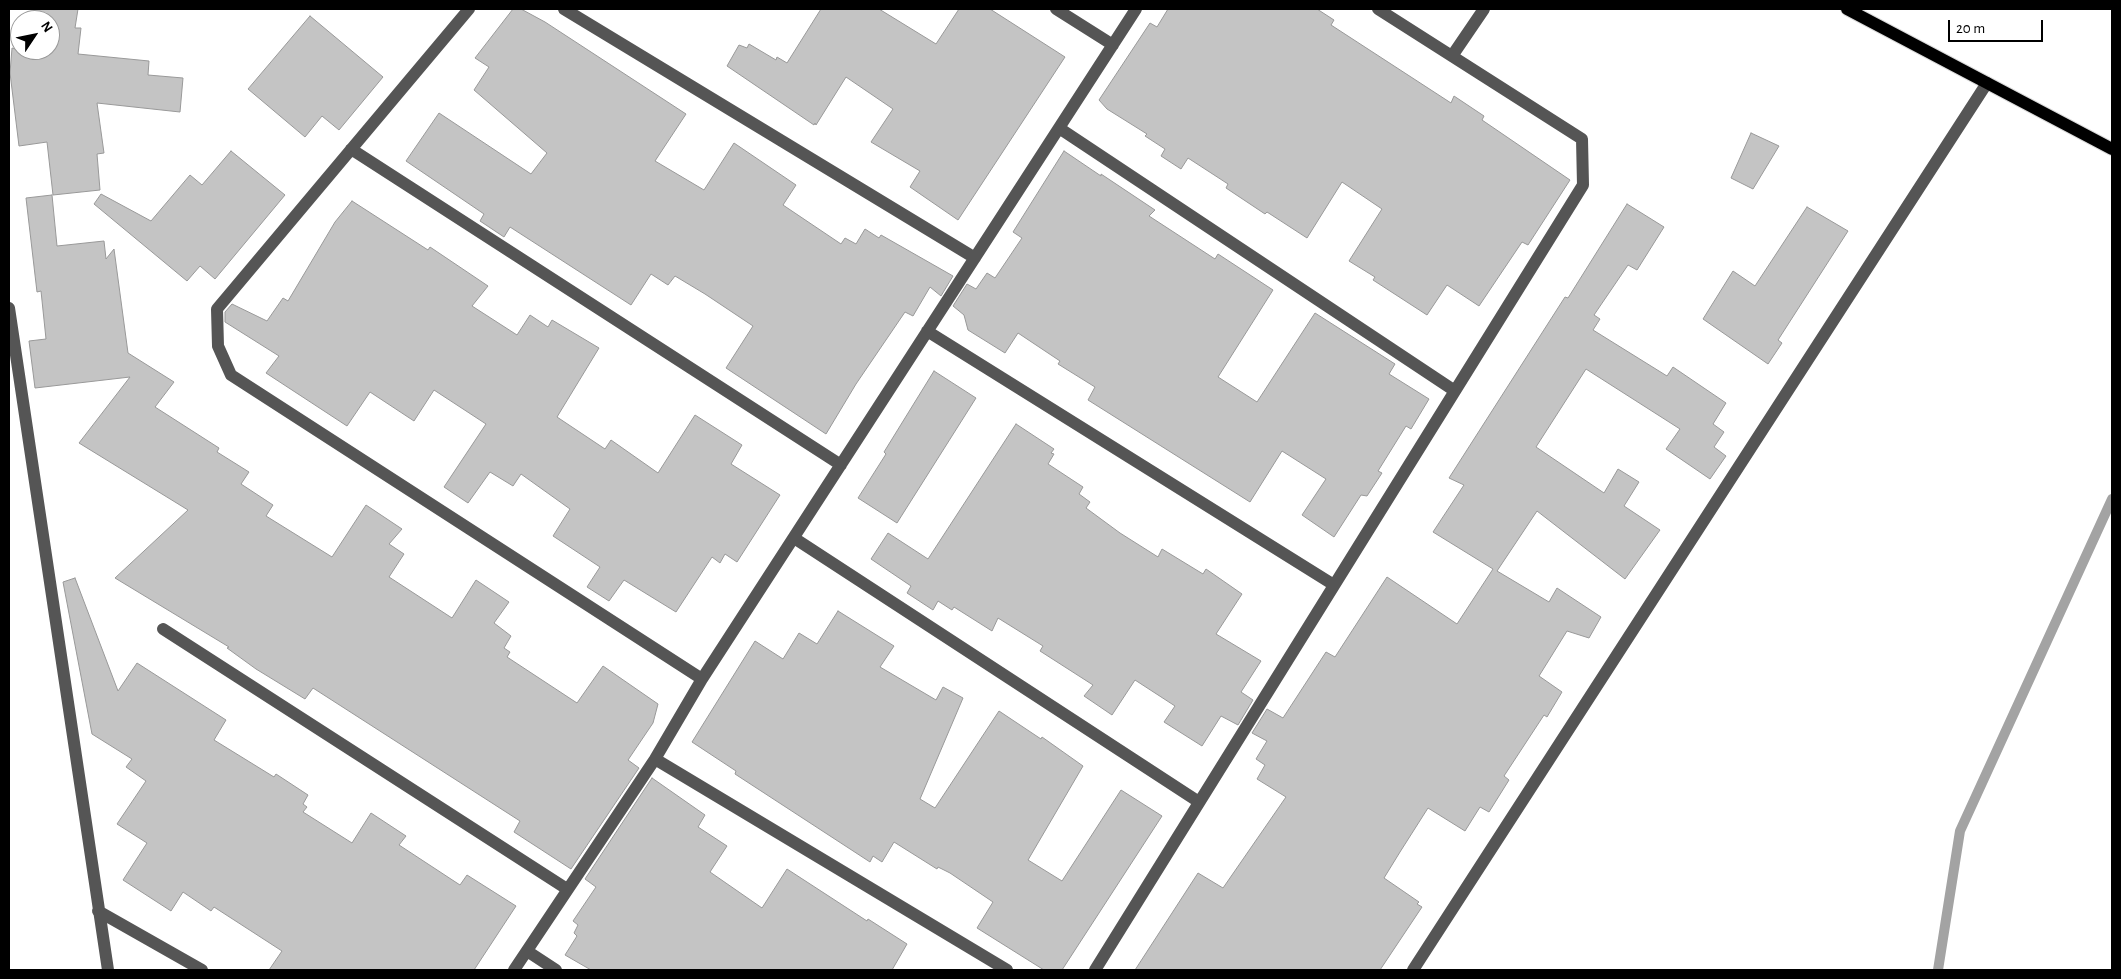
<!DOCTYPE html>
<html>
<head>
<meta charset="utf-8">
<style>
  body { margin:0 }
  #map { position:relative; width:2121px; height:979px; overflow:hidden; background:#fff; font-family:"Alegreya Sans",sans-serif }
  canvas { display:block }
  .frame { position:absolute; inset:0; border:10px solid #000; pointer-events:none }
  .north { position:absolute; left:10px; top:10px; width:50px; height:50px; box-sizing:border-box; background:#fff; border:1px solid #999; border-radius:50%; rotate:56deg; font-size:14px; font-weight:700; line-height:20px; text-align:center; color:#000 }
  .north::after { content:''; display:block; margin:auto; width:18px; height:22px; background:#000; clip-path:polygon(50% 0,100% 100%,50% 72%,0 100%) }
  .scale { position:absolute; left:1948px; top:20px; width:95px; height:22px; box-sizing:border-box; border:2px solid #000; border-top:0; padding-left:6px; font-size:15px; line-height:18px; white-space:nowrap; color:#000; -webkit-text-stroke:4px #fff; paint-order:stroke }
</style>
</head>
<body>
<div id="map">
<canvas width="2121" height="979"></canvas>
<div class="frame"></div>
<div class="north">N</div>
<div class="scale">20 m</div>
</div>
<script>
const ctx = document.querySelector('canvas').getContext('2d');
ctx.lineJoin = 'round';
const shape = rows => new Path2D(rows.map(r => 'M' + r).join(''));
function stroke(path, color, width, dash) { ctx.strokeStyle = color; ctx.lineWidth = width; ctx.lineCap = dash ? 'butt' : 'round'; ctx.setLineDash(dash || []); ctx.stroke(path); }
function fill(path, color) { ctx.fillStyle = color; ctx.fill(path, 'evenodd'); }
const stream = shape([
  [1938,970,1960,831,2112,499]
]);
const building = shape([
  [34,9,78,9,75,28,81,28,78,54,149,61,148,75,183,78,180,112,97,103,104,153,97,154,100,190,53,195,47,142,19,146,10,73,12,48,20,50,50,50,50,20,33,20,34,9],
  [513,9,521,9,545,22,686,114,655,161,704,190,734,143,796,185,783,205,841,244,845,238,856,244,865,229,879,238,881,235,953,276,941,296,930,287,913,316,905,312,856,384,826,434,726,368,753,326,705,294,675,276,668,285,651,274,631,305,510,227,504,237,480,221,484,214,406,161,439,113,531,174,547,153,474,90,489,67,475,58,513,9],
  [821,9,879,9,936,44,959,9,990,9,1065,57,958,220,910,187,920,171,871,142,893,109,846,77,816,125,815,123,814,125,727,66,739,45,747,48,749,44,776,60,777,57,787,63,821,9],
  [1168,9,1317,9,1334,20,1331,25,1451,103,1454,96,1484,116,1482,120,1570,180,1528,245,1522,242,1479,306,1447,285,1427,315,1373,280,1375,277,1349,261,1382,209,1342,182,1307,238,1267,212,1265,214,1226,188,1228,184,1188,158,1181,169,1161,156,1165,149,1145,136,1147,134,1107,109,1099,100,1150,23,1157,27,1168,9],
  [310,16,383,77,339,130,322,116,305,137,248,89,310,16],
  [1751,133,1779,146,1753,189,1731,178,1751,133],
  [231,151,285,195,215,279,200,266,187,281,94,204,101,194,151,221,190,175,202,185,231,151],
  [1064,151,1101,176,1101,174,1155,210,1149,216,1215,259,1218,254,1273,290,1218,377,1257,402,1315,313,1395,364,1389,374,1429,399,1411,429,1406,426,1378,471,1382,473,1367,496,1361,495,1334,537,1302,515,1326,479,1282,451,1250,502,1088,400,1095,387,1058,364,1060,361,1018,333,1005,353,968,330,964,315,953,306,967,284,976,289,987,273,995,278,1022,238,1013,232,1064,151],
  [52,195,57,246,104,241,106,259,114,249,128,353,174,382,155,407,219,448,217,452,249,472,241,484,273,505,266,516,332,557,366,505,402,529,389,544,404,554,389,577,452,618,476,580,509,602,494,623,511,636,504,648,510,652,507,657,577,703,603,666,658,704,653,723,628,760,639,768,571,869,514,832,520,821,313,688,305,699,256,669,227,648,229,647,115,578,188,510,79,443,130,377,35,388,29,341,46,339,41,291,37,292,26,198,52,195],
  [352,201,428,250,430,247,488,286,472,306,517,335,530,315,548,327,552,320,599,348,557,417,605,449,611,440,658,473,695,415,742,445,731,464,780,495,737,562,725,554,720,563,712,557,676,612,624,580,609,601,587,587,600,567,553,536,570,509,521,474,513,486,490,472,468,503,444,487,486,424,434,390,414,421,370,392,347,426,266,373,279,356,225,322,225,312,232,304,267,321,283,298,288,301,335,222,352,201],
  [1627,204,1664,227,1637,270,1628,265,1594,315,1600,319,1593,330,1667,376,1673,367,1726,403,1713,424,1724,432,1714,447,1726,456,1710,479,1666,449,1680,429,1586,369,1536,447,1604,493,1618,469,1639,482,1624,506,1660,530,1625,579,1537,511,1497,571,1549,602,1557,588,1601,617,1589,638,1567,631,1539,676,1562,692,1547,717,1544,715,1504,776,1509,780,1489,812,1480,807,1465,831,1428,808,1400,852,1384,878,1419,902,1417,904,1422,907,1380,970,1135,970,1198,873,1223,888,1286,797,1257,779,1265,765,1256,759,1267,741,1252,733,1267,709,1283,718,1326,652,1335,657,1387,577,1457,624,1493,569,1433,532,1464,485,1449,478,1565,297,1568,298,1627,204],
  [1807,207,1848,231,1778,340,1782,343,1768,364,1703,319,1733,271,1755,286,1807,207],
  [934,371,976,398,897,523,858,498,886,454,884,452,934,371],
  [1016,424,1054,449,1051,453,1054,454,1048,464,1083,487,1079,494,1090,502,1086,508,1120,533,1158,557,1162,549,1203,574,1206,569,1242,594,1216,634,1261,661,1241,692,1253,700,1238,725,1221,716,1202,746,1164,722,1175,706,1135,680,1112,715,1084,696,1093,685,1040,651,1043,646,998,618,992,631,954,607,952,610,938,601,933,610,907,593,911,586,871,559,888,533,928,559,1016,424],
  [75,578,118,691,137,663,226,720,214,740,274,777,276,774,308,795,303,804,307,807,303,812,352,843,371,813,406,836,399,845,460,885,467,875,516,906,474,970,269,970,282,951,214,907,211,911,183,892,171,911,123,880,147,843,117,824,146,781,126,767,132,759,92,734,63,582,75,578],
  [838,611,894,646,880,667,936,700,943,687,963,698,920,799,935,808,999,711,1041,739,1042,737,1083,766,1028,860,1062,881,1121,790,1162,816,1062,970,1044,970,977,928,993,902,950,873,938,867,937,869,894,842,882,862,873,856,870,862,735,774,736,771,692,742,755,641,783,659,799,633,817,644,838,611],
  [652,778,705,815,698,827,727,846,710,872,762,908,787,869,867,921,868,919,907,944,892,970,591,970,565,955,577,936,574,933,578,925,573,921,596,887,585,879,652,778]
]);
const minor = shape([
  [469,9,217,309,218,346,231,375,702,679],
  [564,9,975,258],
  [1056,9,1113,45],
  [1452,56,1484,9],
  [1059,128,1455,391],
  [351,149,841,465],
  [9,308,108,970],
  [927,331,1334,585],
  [794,538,1199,802],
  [163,629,567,889],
  [655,759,1007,970],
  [98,911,202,970],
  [527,951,556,970],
  [514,970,655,759,702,679,1136,9],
  [1095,970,1583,185,1582,139,1378,9],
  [1413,970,1987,83]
]);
const major = shape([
  [1847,9,2112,149]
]);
stroke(stream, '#a3a3a3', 10);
fill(building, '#c4c4c4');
stroke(building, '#999', 1);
stroke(major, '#dbdbdb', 14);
stroke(minor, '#555', 12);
stroke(major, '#000', 12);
</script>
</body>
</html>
